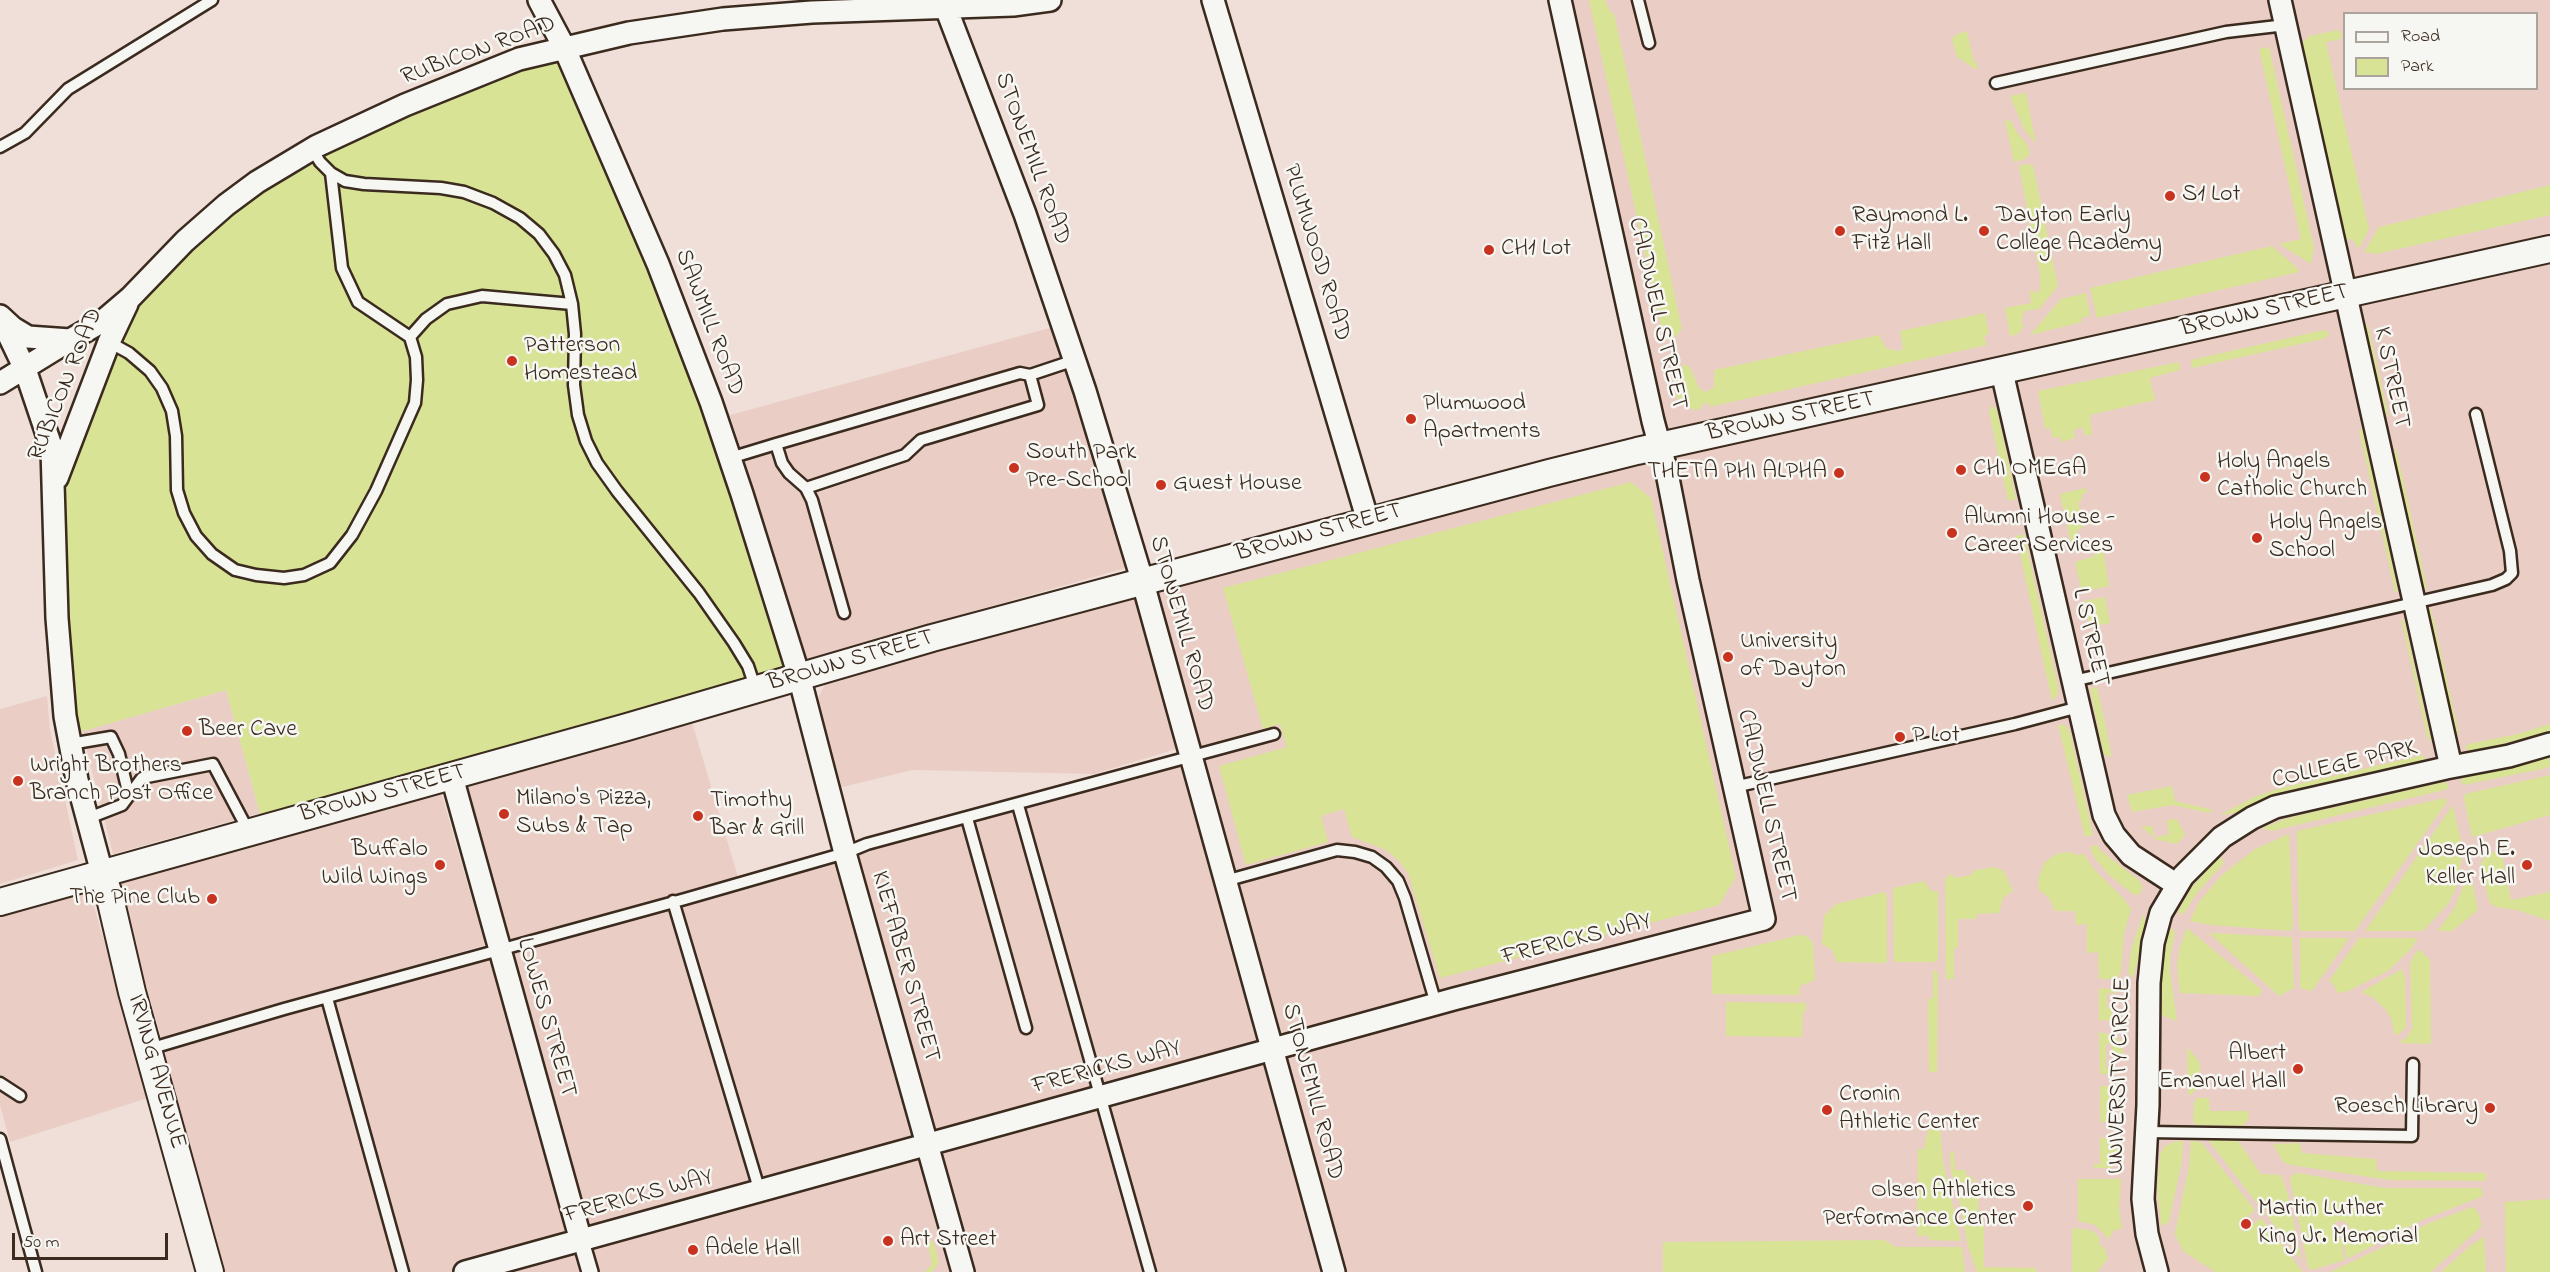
<!DOCTYPE html>
<html>
<head>
<meta charset="utf-8">
<style>
  body { margin:0 }
  #map { position:relative; width:2550px; height:1272px; overflow:hidden; background:#efdfd8; font-family:"Indie Flower",sans-serif }
  canvas { display:block }
  .legend { position:absolute; left:2343px; top:12px; width:195px; height:78px; box-sizing:border-box; background:#f6f6f2; border:2px solid #aba49d; margin:0; padding:8px 10px; list-style:none; font-size:18px; color:#3b2a1e }
  .legend li { display:flex; align-items:center; gap:12px; height:30px }
  .legend b { width:30px; border:2px solid #aba49d }
  .scale { position:absolute; left:12px; top:1233px; width:156px; height:27px; box-sizing:border-box; border:3px solid #3b2a1e; border-top:0; padding-left:8px; font-size:18px; line-height:21px; white-space:nowrap; color:#3b2a1e; -webkit-text-stroke:4px #f6f6f2; paint-order:stroke }
</style>
</head>
<body>
<div id="map">
<canvas width="2550" height="1272"></canvas>
<ul class="legend">
<li><b style="height:8px;background:#f6f6f2"></b>Road</li>
<li><b style="height:16px;background:#d8e396"></b>Park</li>
</ul>
<div class="scale">50 m</div>
</div>
<script>
const ctx = document.querySelector('canvas').getContext('2d');
ctx.lineJoin = 'round';
function fill(path, color) { ctx.fillStyle = color; ctx.fill(path, 'evenodd'); }
const shape = rows => new Path2D(rows.map(r => 'M' + r).join(''));
function stroke(path, color, width, dash) { ctx.strokeStyle = color; ctx.lineWidth = width; ctx.lineCap = dash ? 'butt' : 'round'; ctx.setLineDash(dash || []); ctx.stroke(path); }
function write(font, color, halo, rows, align = 'center') {
  ctx.font = font + ' "Indie Flower",sans-serif'; ctx.lineWidth = 5; ctx.setLineDash([]); ctx.textBaseline = 'middle'; ctx.strokeStyle = halo; ctx.fillStyle = color; for (const [text, x, y, turn = 0] of rows) {
    ctx.save(); ctx.translate(x, y); ctx.rotate((+turn || 0) * Math.PI / 180); ctx.textAlign = isNaN(turn) ? turn : align; if (halo) ctx.strokeText(text, 0, 0); ctx.fillText(text, 0, 0); ctx.restore();
  }
}
const built = shape([
  [1560,0,2550,0,2550,1272,210,1272,148,1049,1190,756,1176,749,1094,774,912,770,839,788,813,708,828,678,1660,446],
  [2344,14,2536,14,2536,88,2344,88],
  [1057,326,1129,567,806,659,730,415],
  [226,690,260,813,113,854,82,731],
  [47,696,50,730,78,860,0,884,0,709],
  [691,719,738,877,511,942,466,783],
  [441,792,485,945,161,1038,117,880],
  [88,887,151,1097,10,1142,0,1105,0,913]
]);
const green = shape([
  [1589,0,1605,0,1611,13,1614,13,1682,329,1674,338,1664,340],
  [2338,30,2342,34,2341,39,2326,42,2369,229,2359,249,2352,239,2346,240,2302,47,2303,42,2309,36],
  [1967,31,1974,62,1976,62,1978,68,1975,69,1957,57,1952,40,1955,35],
  [564,47,658,264,799,676,264,828,226,690,69,735,55,484,109,342,185,241,317,146],
  [2269,47,2314,247,2311,264,2279,244,2301,239,2259,49],
  [2026,93,2036,144,2024,129,2010,96],
  [2010,120,2018,134,2027,144,2030,154,2025,159,2014,162,2005,121],
  [2023,164,2033,165,2058,286,2039,309,2024,311,2021,322,2024,326,2018,334,2010,336,2005,308,2031,303,2030,290,2038,293,2040,289,2040,275,2019,167],
  [2550,185,2550,215,2376,254,2364,252,2379,227],
  [2272,246,2297,268,2299,272,2097,318,2090,288],
  [2086,293,2090,316,2081,318,2082,322,2030,335,2061,299],
  [1985,313,1989,334,1984,336,1987,345,1709,407,1709,403,1701,405,1702,408,1696,410,1684,406,1676,396,1674,371,1680,373,1683,364,1690,367,1699,388,1706,392,1714,387,1714,370,1879,335,1886,348,1898,351,1903,349,1900,331],
  [2368,325,2389,418,2384,410,2371,352,2366,326],
  [2324,330,2330,334,2323,339,2192,368,2191,360],
  [2179,362,2180,370,2150,378,2155,400,2090,415,2092,434,2085,436,2082,427,2074,430,2075,438,2061,442,2060,437,2053,438,2050,428,2045,429,2038,391],
  [1991,405,1997,410,2016,499,2008,501,1989,412],
  [2362,429,2398,591,2395,592,2359,430],
  [2396,448,2427,589,2424,589,2397,470,2394,454],
  [1631,482,1651,498,1736,877,1719,905,1440,978,1408,873,1398,860,1386,850,1352,837,1344,809,1321,816,1328,842,1246,865,1219,766,1287,747,1280,724,1263,729,1223,588],
  [2085,488,2087,493,2082,494,2082,500,2078,502,2083,528,2077,530,2078,536,2075,537,2076,548,2072,548,2060,494],
  [2024,534,2058,686,2058,694,2052,701,2016,536],
  [2103,549,2109,586,2082,592,2075,562,2095,556,2094,551],
  [2105,597,2110,623,2090,627,2084,601],
  [2431,608,2459,734,2456,734,2429,610],
  [2401,619,2404,620,2431,740,2428,741],
  [2097,687,2104,718,2112,757,2105,755,2103,752,2090,688],
  [2058,724,2066,726,2070,732,2093,835,2085,837],
  [2550,724,2550,731,2542,734,2474,751,2466,749,2465,746,2469,744,2518,734],
  [2423,755,2425,760,2419,763,2290,792,2242,812,2220,815,2254,797,2277,789],
  [2550,758,2550,766,2542,769,2463,785,2461,782,2462,778],
  [2550,775,2550,815,2472,837,2464,799,2465,794],
  [2444,782,2448,784,2448,789,2272,831,2262,828,2288,818],
  [2172,786,2175,801,2213,810,2209,813,2173,805,2132,812,2127,795],
  [2445,798,2447,802,2355,931,2299,931,2297,831],
  [2453,805,2463,851,2457,885,2449,903,2423,931,2365,931],
  [2177,819,2185,835,2177,844,2155,839,2141,826,2152,826,2154,838,2169,834,2167,820],
  [2289,834,2293,924,2291,931,2211,925,2190,921,2199,902,2221,876,2255,849],
  [2097,845,2101,851,2139,880,2143,887,2140,894,2134,895,2109,875,2094,857,2090,847],
  [2501,850,2511,900,2550,892,2550,921,2517,910,2496,907,2489,902,2481,863,2486,854],
  [2070,852,2076,855,2084,854,2093,868,2124,899,2131,909,2124,934,2121,971,2118,979,2099,979,2098,952,2087,953,2087,924,2076,925,2075,911,2055,911,2049,898,2039,890,2038,879,2044,863,2056,854],
  [2220,856,2223,860,2223,864,2197,893,2185,912,2180,915,2178,911,2192,887],
  [1994,867,2004,871,2013,891,2003,898,1999,913,1977,914,1976,919,1958,919,1958,948,1954,948,1954,979,1946,979,1945,879,1952,873,1954,878,1972,875,1972,871],
  [2467,876,2472,880,2478,910,2452,931,2438,931,2455,907],
  [1924,881,1931,891,1938,891,1938,958,1935,962,1894,962,1893,888],
  [1885,892,1887,897,1887,963,1837,962,1832,950,1822,944,1824,916,1836,904],
  [2143,914,2145,920,2141,949,2133,978,2128,973,2131,950],
  [2168,927,2174,930,2175,933,2170,956,2170,971,2177,1021,2161,1015,2159,1011,2159,977],
  [2187,928,2262,990,2259,996,2180,993,2177,966,2180,947],
  [2209,933,2292,937,2294,988,2279,996],
  [1800,935,1807,936,1813,943,1815,980,1800,986,1799,995,1712,994,1712,956],
  [2300,938,2349,938,2312,991,2300,988],
  [2359,938,2418,938,2410,950,2388,971,2348,991,2337,993,2334,985,2329,981],
  [2420,950,2430,960,2431,1044,2399,1043,2408,1036,2412,1028,2410,963,2416,952],
  [1933,969,1938,973,1937,1072,1929,1072,1928,999,1933,998],
  [2402,969,2405,977,2406,1024,2406,1028,2397,1035,2394,1033,2391,1018,2386,1010,2374,998,2361,992],
  [2099,988,2118,990,2117,993,2109,993,2107,996,2107,1006,2116,1014,2113,1021,2099,1020],
  [1726,1002,1806,1003,1806,1011,1803,1012,1802,1037,1726,1036],
  [2099,1032,2113,1035,2122,1042,2123,1054,2116,1053,2112,1050,2111,1044,2106,1044,2106,1068,2118,1068,2119,1074,2100,1074],
  [2187,1047,2199,1061,2201,1078,2198,1089,2188,1096],
  [2100,1086,2118,1086,2118,1099,2109,1099,2109,1109,2115,1115,2118,1121,2116,1122,2100,1122],
  [2197,1098,2209,1098,2210,1111,2249,1111,2248,1120,2242,1126,2195,1125,2193,1120,2194,1102],
  [1940,1126,1943,1161,1961,1241,1929,1240,1929,1236,1917,1236,1918,1149,1924,1149,1928,1130],
  [2100,1138,2123,1138,2122,1154,2113,1154,2111,1168,2094,1168,2094,1164,2100,1164],
  [2210,1139,2238,1141,2261,1174,2281,1175,2288,1195,2302,1261,2265,1213,2268,1211,2262,1204,2259,1206,2209,1141],
  [2176,1141,2183,1141,2182,1160,2169,1222,2161,1226,2157,1188,2160,1154,2165,1146],
  [2191,1141,2201,1142,2255,1210,2238,1225,2243,1232,2261,1218,2303,1272,2215,1272,2183,1251,2175,1234,2189,1167],
  [2300,1143,2302,1153,2376,1159,2377,1171,2486,1173,2485,1181,2389,1180,2291,1165,2283,1162,2273,1144],
  [1954,1151,1955,1170,1966,1170,1966,1176,1970,1176,1976,1182,1954,1183,1951,1171,1950,1152],
  [2298,1173,2385,1188,2481,1188,2483,1196,2422,1220,2347,1259,2344,1246,2341,1246,2345,1260,2312,1270,2308,1267,2290,1179,2291,1176],
  [2341,1221,2347,1223,2350,1229,2347,1236,2341,1238,2334,1235,2332,1229,2335,1222],
  [2078,1179,2121,1179,2119,1208,2122,1229,2114,1230,2109,1239,2095,1225,2078,1221],
  [1981,1188,1981,1192,1978,1193,1979,1219,1984,1220,1984,1267,2036,1268,2036,1272,1977,1272,1968,1247,1957,1189],
  [2550,1199,2550,1272,2506,1272,2505,1202],
  [2472,1207,2478,1212,2482,1226,2431,1272,2330,1272,2398,1240,2427,1224],
  [2078,1228,2093,1231,2100,1238,2099,1244,2105,1249,2108,1259,2097,1272,2072,1272,2072,1229],
  [2484,1237,2486,1272,2441,1272,2470,1246],
  [927,1239,934,1243,939,1263,932,1272,925,1272,932,1264],
  [1884,1240,1896,1247,1962,1247,1965,1272,1663,1272,1663,1242]
]);
const service = shape([
  [1638,0,1649,43],
  [1996,83,2226,32,2286,25],
  [0,147,25,133,68,89,212,0],
  [312,149,320,162,331,173,345,181,364,184,441,188,464,192,493,203,520,218,539,234,554,254,565,275,572,304,575,334,574,385,578,415,586,441,597,463,617,491,699,593,734,643,748,666,756,690],
  [410,337,426,319,447,304,482,296,572,304],
  [109,342,129,353,150,371,162,388,172,411,176,436,177,490,184,513,196,536,212,554,235,570,256,575,284,578,304,575,330,563,352,535,376,491,415,403,417,380,416,357,410,337,358,302,342,268,331,173],
  [776,444,1020,373,1030,375,1075,360],
  [730,458,776,444,782,463,789,473,806,488,812,500,844,613],
  [806,488,905,455,921,440,1038,405,1030,375],
  [2073,681,2492,585,2506,579,2512,573,2510,551,2476,414],
  [70,744,111,737,119,754,129,796],
  [1734,787,2015,724,2079,707],
  [1018,805,1150,1272],
  [967,818,1026,1028],
  [86,819,122,805,142,778,213,764,249,832],
  [1225,881,1337,850,1355,852,1372,857,1386,867,1398,881,1405,898,1436,1004],
  [673,901,760,1192],
  [327,998,403,1272],
  [149,1049,284,1009,685,899,845,853,867,844,1274,734],
  [0,1083,20,1096],
  [2147,1132,2412,1136,2413,1064],
  [0,1139,36,1272]
]);
const pedestrian = shape([
  [581,1241,590,1272]
]);
const minor = shape([
  [539,0,564,47,658,264,711,402,742,494,799,676,845,853,963,1272],
  [943,0,1025,214,1085,391,1143,583,1334,1272],
  [1213,0,1368,521],
  [2280,0,2451,767],
  [0,316,13,328,28,337,70,340,103,321,130,298,185,241,226,205,257,182,317,146,405,105,519,59,629,33,723,19,812,12,1013,5,1050,0],
  [2,321,25,369,52,449,57,618,65,716,77,780,102,873],
  [2002,372,2104,815,2114,835,2131,855,2177,885],
  [0,383,70,340],
  [57,478,109,342,127,304],
  [452,777,581,1241],
  [465,1272,1454,999,1764,919,1688,580,1667,473,1653,421,1560,0],
  [2157,1272,2147,1234,2143,1199,2148,1105,2149,983,2153,943,2161,913,2183,876,2222,837,2252,818,2275,807,2446,768,2509,756,2550,744]
]);
const tertiary = shape([
  [102,873,110,898,132,992,210,1272],
  [0,902,627,727,932,638,1549,473,1637,451,2550,249]
]);
const markers = [
  [2170,196,6,"#c8321e"],
  [1840,231,6,"#c8321e"],
  [1984,231,6,"#c8321e"],
  [1489,250,6,"#c8321e"],
  [512,361,6,"#c8321e"],
  [1411,419,6,"#c8321e"],
  [1014,468,6,"#c8321e"],
  [1961,470,6,"#c8321e"],
  [1839,473,6,"#c8321e"],
  [2205,477,6,"#c8321e"],
  [1161,485,6,"#c8321e"],
  [1952,533,6,"#c8321e"],
  [2257,538,6,"#c8321e"],
  [1728,657,6,"#c8321e"],
  [187,731,6,"#c8321e"],
  [1900,737,6,"#c8321e"],
  [18,781,6,"#c8321e"],
  [504,814,6,"#c8321e"],
  [698,816,6,"#c8321e"],
  [440,865,6,"#c8321e"],
  [2527,865,6,"#c8321e"],
  [212,899,6,"#c8321e"],
  [2298,1069,6,"#c8321e"],
  [2490,1108,6,"#c8321e"],
  [1827,1110,6,"#c8321e"],
  [2028,1206,6,"#c8321e"],
  [2246,1224,6,"#c8321e"],
  [888,1241,6,"#c8321e"],
  [693,1250,6,"#c8321e"]
];
const streetNames = [
  ["RUBICON ROAD",479,52,-20],
  ["STONEMILL ROAD",1031,159,70],
  ["PLUMWOOD ROAD",1315,253,73],
  ["BROWN STREET",2265,312,-13],
  ["CALDWELL STREET",1656,314,77],
  ["SAWMILL ROAD",708,323,69],
  ["K STREET",2390,378,78],
  ["RUBICON ROAD",67,385,-68],
  ["BROWN STREET",1791,418,-12],
  ["BROWN STREET",1319,534,-15],
  ["STONEMILL ROAD",1180,624,74],
  ["L STREET",2089,638,77],
  ["BROWN STREET",851,662,-16],
  ["COLLEGE PARK",2345,766,-13],
  ["BROWN STREET",383,795,-15],
  ["CALDWELL STREET",1765,806,77],
  ["FRERICKS WAY",1577,941,-14],
  ["KIEFABER STREET",904,967,74],
  ["LOWES STREET",545,1018,74],
  ["FRERICKS WAY",1107,1069,-15],
  ["IRVING AVENUE",155,1072,74],
  ["UNIVERSITY CIRCLE",2121,1076,-88],
  ["STONEMILL ROAD",1311,1092,75],
  ["FRERICKS WAY",639,1198,-15]
];
const poiNames = [
  ["S1 Lot",2182,196],
  ["Raymond L.",1852,217],
  ["Fitz Hall",1852,245],
  ["Dayton Early",1996,217],
  ["College Academy",1996,245],
  ["CH1 Lot",1501,250],
  ["Patterson",524,347],
  ["Homestead",524,375],
  ["Plumwood",1423,405],
  ["Apartments",1423,433],
  ["South Park",1026,454],
  ["Pre-School",1026,482],
  ["Holy Angels",2217,463],
  ["Catholic Church",2217,491],
  ["CHI OMEGA",1973,470],
  ["THETA PHI ALPHA",1827,473,"right"],
  ["Guest House",1173,485],
  ["Alumni House -",1964,519],
  ["Career Services",1964,547],
  ["Holy Angels",2269,524],
  ["School",2269,552],
  ["University",1740,643],
  ["of Dayton",1740,671],
  ["Beer Cave",199,731],
  ["P Lot",1912,737],
  ["Wright Brothers",30,767],
  ["Branch Post Office",30,795],
  ["Milano's Pizza,",516,800],
  ["Subs & Tap",516,828],
  ["Timothy",710,802],
  ["Bar & Grill",710,830],
  ["Buffalo",428,851,"right"],
  ["Wild Wings",428,879,"right"],
  ["Joseph E.",2515,851,"right"],
  ["Keller Hall",2515,879,"right"],
  ["The Pine Club",200,899,"right"],
  ["Albert",2286,1055,"right"],
  ["Emanuel Hall",2286,1083,"right"],
  ["Cronin",1839,1096],
  ["Athletic Center",1839,1124],
  ["Roesch Library",2478,1108,"right"],
  ["Olsen Athletics",2016,1192,"right"],
  ["Performance Center",2016,1220,"right"],
  ["Martin Luther",2258,1210],
  ["King Jr. Memorial",2258,1238],
  ["Art Street",900,1241],
  ["Adele Hall",705,1250]
];
fill(built, '#eacec5');
fill(green, '#d8e396');
stroke(service, '#3b2a1e', 15);
stroke(pedestrian, '#3b2a1e', 20);
stroke(minor, '#3b2a1e', 26);
stroke(tertiary, '#3b2a1e', 30);
stroke(service, '#f6f6f2', 10);
stroke(pedestrian, '#f6f6f2', 15);
stroke(minor, '#f6f6f2', 21);
stroke(tertiary, '#f6f6f2', 26);
for (const [x, y, r, color] of markers) { const dot = new Path2D(); dot.arc(x, y, r, 0, 2 * Math.PI); ctx.fillStyle = color; ctx.fill(dot); stroke(dot, '#f6f6f2', 2); }
write('24px', '#3b2a1e', '#f6f6f2', streetNames);
write('24px', '#3b2a1e', '#f6f6f2', poiNames, 'left');
</script>
</body>
</html>
